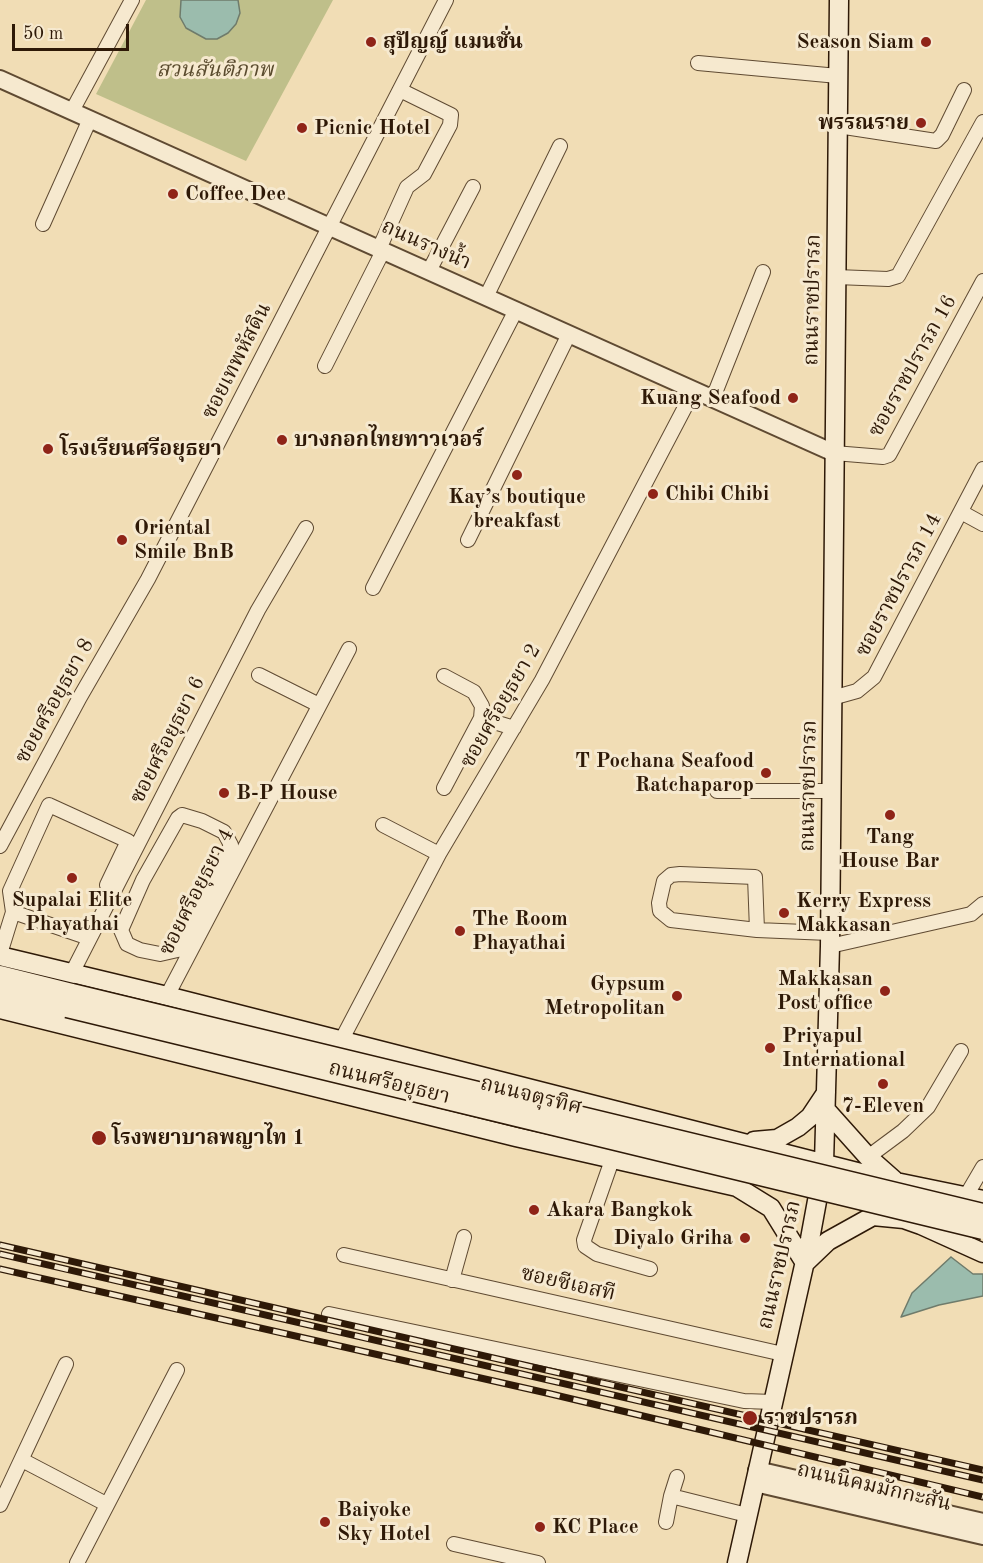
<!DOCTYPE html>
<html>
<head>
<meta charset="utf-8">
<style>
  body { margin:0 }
  #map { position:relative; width:983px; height:1563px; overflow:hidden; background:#f1ddb5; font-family:"Old Standard TT",serif }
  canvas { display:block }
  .scale { position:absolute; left:12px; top:24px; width:117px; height:27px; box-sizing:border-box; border:3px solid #2e1907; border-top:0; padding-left:8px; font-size:18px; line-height:21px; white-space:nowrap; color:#2e1907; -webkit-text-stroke:4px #f6e9cf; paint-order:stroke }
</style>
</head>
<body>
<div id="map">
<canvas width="983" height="1563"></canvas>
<div class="scale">50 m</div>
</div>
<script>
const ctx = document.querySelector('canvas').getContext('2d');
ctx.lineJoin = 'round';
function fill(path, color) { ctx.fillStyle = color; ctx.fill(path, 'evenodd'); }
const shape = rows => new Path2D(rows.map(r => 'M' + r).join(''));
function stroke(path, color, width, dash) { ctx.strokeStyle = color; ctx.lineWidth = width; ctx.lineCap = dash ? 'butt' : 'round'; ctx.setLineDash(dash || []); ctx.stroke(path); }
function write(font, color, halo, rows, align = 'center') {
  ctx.font = font + ' "Old Standard TT","Noto Serif Thai",serif'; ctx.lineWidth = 6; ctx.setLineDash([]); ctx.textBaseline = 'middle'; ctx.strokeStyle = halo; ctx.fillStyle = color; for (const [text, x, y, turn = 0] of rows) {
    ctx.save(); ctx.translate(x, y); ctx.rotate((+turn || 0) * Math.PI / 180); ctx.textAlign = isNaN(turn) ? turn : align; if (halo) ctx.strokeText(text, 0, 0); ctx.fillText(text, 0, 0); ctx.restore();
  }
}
const green = shape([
  [146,0,333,0,246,161,96,94]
]);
const water = shape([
  [181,0,238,0,240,13,236,24,228,33,217,39,206,39,186,28,180,17,181,0],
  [951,1257,973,1274,983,1274,983,1296,939,1305,901,1317,912,1293,951,1257]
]);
const minor = shape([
  [698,63,838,76],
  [72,111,132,0],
  [838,126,936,141,942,135,964,90],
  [43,224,90,119],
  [379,249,407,187,424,174,450,125,451,115,400,90],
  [429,271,473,187],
  [836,277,888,279,898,276,983,122],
  [486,297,560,146],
  [325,366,383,251],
  [713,398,763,272],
  [834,453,883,457,889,455,983,281],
  [961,512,983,524],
  [468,540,569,334],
  [373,588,516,310],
  [259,675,319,705],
  [444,676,474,692,482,706,481,718,514,728],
  [832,698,857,691,874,677,983,469],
  [444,788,481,718],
  [717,791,832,791],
  [182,815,202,821,224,832,231,845,182,949,160,954,140,950,127,944,121,930,143,880,178,818,182,815],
  [383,825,439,854],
  [0,846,80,697,148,579,446,0],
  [13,912,83,936,89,924],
  [757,930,755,877,680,874,671,875,664,881,659,903,660,911,671,920,757,930,829,933],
  [830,946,971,914,983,904],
  [0,954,13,912,10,891,49,805,128,841,107,885],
  [72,973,258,610,306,528],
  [167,996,349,649],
  [341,1041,439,854,542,680,694,390],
  [868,1157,903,1131,928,1107,961,1051],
  [612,1160,584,1240,585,1246,597,1254,650,1269],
  [966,1196,983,1167],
  [344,1255,783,1354],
  [452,1280,464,1237],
  [329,1314,744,1401,773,1402],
  [22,1460,106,1504],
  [677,1477,671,1496,747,1515],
  [0,1505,66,1364],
  [666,1522,671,1496],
  [454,1544,538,1563],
  [77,1563,177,1370]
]);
const tertiary = shape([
  [0,79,834,453],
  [757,1470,983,1522],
  [755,1483,983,1536]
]);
const secondary = shape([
  [0,956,167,996,896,1182,983,1200],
  [0,975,72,993],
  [0,993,67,1008],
  [0,1009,516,1137,737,1187,771,1208,805,1263],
  [826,1110,868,1157,894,1180],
  [754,1141,777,1139,798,1127,810,1117,826,1093],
  [805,1263,828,1241,873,1216,904,1219,921,1225,983,1253],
  [737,1563,810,1239,824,1163,830,946,839,0]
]);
const rail = shape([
  [0,1245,983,1470],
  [0,1254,983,1480],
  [0,1269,551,1394,983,1497]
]);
const secondaryBridge = shape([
  [72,993,983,1213],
  [67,1008,983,1230]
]);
const markers = [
  [371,42,6,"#8f2418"],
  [926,42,6,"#8f2418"],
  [921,123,6,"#8f2418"],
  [302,128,6,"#8f2418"],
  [173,194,6,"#8f2418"],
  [793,398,6,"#8f2418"],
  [282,440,6,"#8f2418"],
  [48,449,6,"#8f2418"],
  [517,475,6,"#8f2418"],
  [653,494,6,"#8f2418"],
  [122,540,6,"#8f2418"],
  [766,773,6,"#8f2418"],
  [224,793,6,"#8f2418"],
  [890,815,6,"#8f2418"],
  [72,878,6,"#8f2418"],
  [784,913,6,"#8f2418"],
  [460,931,6,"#8f2418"],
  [885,991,6,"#8f2418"],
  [677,996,6,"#8f2418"],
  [770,1048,6,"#8f2418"],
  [883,1084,6,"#8f2418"],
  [99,1138,8,"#8f2418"],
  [534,1210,6,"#8f2418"],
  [745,1238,6,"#8f2418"],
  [750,1418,8,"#8f2418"],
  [325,1522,6,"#8f2418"],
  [540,1527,6,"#8f2418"]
];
const poiNames = [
  ["สุปัญญ์ แมนชั่น",383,42],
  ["Season Siam",914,42,"right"],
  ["พรรณราย",909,123,"right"],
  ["Picnic Hotel",314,128],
  ["Coffee Dee",185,194],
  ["Kuang Seafood",781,398,"right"],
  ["บางกอกไทยทาวเวอร์",294,440],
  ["โรงเรียนศรีอยุธยา",60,449],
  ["Chibi Chibi",665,494],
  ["Kay’s boutique",517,497,"center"],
  ["breakfast",517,521,"center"],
  ["Oriental",134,528],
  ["Smile BnB",134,552],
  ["T Pochana Seafood",754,761,"right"],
  ["Ratchaparop",754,785,"right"],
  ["B-P House",236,793],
  ["Tang",890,837,"center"],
  ["House Bar",890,861,"center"],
  ["Supalai Elite",72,900,"center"],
  ["Phayathai",72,924,"center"],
  ["Kerry Express",796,901],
  ["Makkasan",796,925],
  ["The Room",472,919],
  ["Phayathai",472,943],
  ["Makkasan",873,979,"right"],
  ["Post office",873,1003,"right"],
  ["Gypsum",665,984,"right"],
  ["Metropolitan",665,1008,"right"],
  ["Priyapul",782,1036],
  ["International",782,1060],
  ["7-Eleven",883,1106,"center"],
  ["โรงพยาบาลพญาไท 1",112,1138],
  ["Akara Bangkok",546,1210],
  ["Diyalo Griha",733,1238,"right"],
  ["ราชปรารภ",764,1418],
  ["Baiyoke",337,1510],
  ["Sky Hotel",337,1534],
  ["KC Place",552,1527]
];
const parkNames = [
  ["สวนสันติภาพ",215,70]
];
const streetNames = [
  ["ถนนรางน้ำ",426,245,24],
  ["ถนนราชปรารภ",813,300,-89],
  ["ซอยเทพหัสดิน",237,361,-63],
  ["ซอยราชปรารภ 16",913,366,-61],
  ["ซอยราชปรารภ 14",899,585,-62],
  ["ซอยศรีอยุธยา 8",55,701,-61],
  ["ซอยศรีอยุธยา 2",501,706,-60],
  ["ซอยศรีอยุธยา 6",168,740,-63],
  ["ถนนราชปรารภ",809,786,-89],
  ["ซอยศรีอยุธยา 4",197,892,-63],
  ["ถนนศรีอยุธยา",389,1083,14],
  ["ถนนจตุรทิศ",531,1096,14],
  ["ถนนราชปรารภ",780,1265,-77],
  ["ซอยซีเอสที",568,1284,13],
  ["ถนนนิคมมักกะสัน",874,1487,13]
];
fill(green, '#bfbf8a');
fill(water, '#9bbcad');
stroke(water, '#6f7b6b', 1.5);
stroke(minor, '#5f4a32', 16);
stroke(tertiary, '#5f4a32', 20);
stroke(secondary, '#2e1907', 21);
stroke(minor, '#f6e9cf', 14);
stroke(tertiary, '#f6e9cf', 16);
stroke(secondary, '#f6e9cf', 18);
stroke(rail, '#2e1907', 7);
stroke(rail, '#f6e9cf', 4.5, [14]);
stroke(secondaryBridge, '#2e1907', 21, []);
stroke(secondaryBridge, '#f6e9cf', 18);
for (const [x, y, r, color] of markers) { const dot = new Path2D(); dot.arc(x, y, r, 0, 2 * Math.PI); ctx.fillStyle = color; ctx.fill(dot); stroke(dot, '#f6e9cf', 2); }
write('bold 21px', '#2e1907', '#f6e9cf', poiNames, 'left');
write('italic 21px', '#5a4b2e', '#f6e9cf', parkNames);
write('21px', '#2e1907', '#f6e9cf', streetNames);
</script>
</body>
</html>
